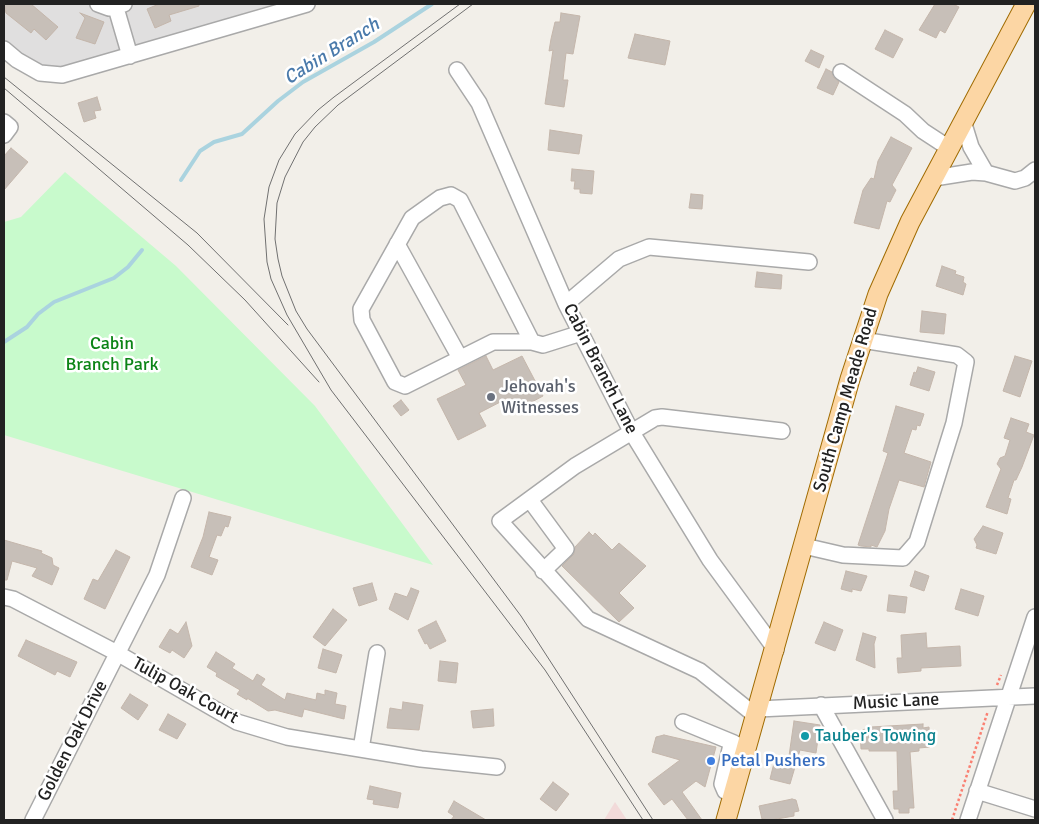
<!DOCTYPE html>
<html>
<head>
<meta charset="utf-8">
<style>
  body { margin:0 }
  #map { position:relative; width:1039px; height:824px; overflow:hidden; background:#f2efe9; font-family:Signika,sans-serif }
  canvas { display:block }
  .frame { position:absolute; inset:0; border:5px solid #222; pointer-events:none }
</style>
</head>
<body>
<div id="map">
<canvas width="1039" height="824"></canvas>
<div class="frame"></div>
</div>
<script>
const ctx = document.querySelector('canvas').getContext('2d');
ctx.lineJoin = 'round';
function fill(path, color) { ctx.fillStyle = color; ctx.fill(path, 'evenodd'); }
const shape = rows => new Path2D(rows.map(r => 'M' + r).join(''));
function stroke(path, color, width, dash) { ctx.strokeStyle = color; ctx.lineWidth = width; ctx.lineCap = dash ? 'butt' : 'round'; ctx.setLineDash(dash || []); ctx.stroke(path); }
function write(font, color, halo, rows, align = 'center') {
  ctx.font = font + ' Signika,sans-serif'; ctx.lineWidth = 5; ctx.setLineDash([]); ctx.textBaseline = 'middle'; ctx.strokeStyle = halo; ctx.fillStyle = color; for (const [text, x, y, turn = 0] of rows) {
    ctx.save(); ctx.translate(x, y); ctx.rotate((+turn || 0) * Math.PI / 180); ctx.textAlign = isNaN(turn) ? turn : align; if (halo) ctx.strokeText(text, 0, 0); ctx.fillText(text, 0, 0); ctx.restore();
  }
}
const residential = shape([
  [4,4,274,4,61,69,39,66,4,42]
]);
const commercial = shape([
  [615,802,627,820,604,820]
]);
const park = shape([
  [65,172,176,266,315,406,433,565,4,435,4,222,21,217]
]);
const stream = shape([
  [181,180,200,151,214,142,242,134,278,101,303,82,374,42,432,4],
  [4,342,27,327,38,314,54,302,114,278,128,267,142,250]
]);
const building = shape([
  [4,4,31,4,58,27,46,40,34,29,31,33,6,13,4,4],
  [159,4,199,4,199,6,169,15,171,21,155,28,147,9,159,4],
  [935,4,953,4,959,7,945,33,940,30,936,38,919,30,935,4],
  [80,13,104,22,95,44,76,38,85,18,80,13],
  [561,13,580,16,573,54,566,53,563,80,568,80,564,107,545,104,553,50,549,51,551,39,555,22,560,22,561,13],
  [885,30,903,39,893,58,875,49,885,30],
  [635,34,670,41,665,65,628,58,635,34],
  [811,50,824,56,819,68,805,61,811,50],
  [826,69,832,72,833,77,839,82,833,95,817,88,826,69],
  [97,97,101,110,94,111,96,118,84,122,78,103,97,97],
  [550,130,582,135,579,154,548,150,550,130],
  [891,137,912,148,892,185,896,190,890,202,887,201,879,229,854,223,863,190,871,178,874,179,878,161,891,137],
  [11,148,28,162,4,190,4,156,11,148],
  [572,169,594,171,592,194,580,193,580,189,574,189,575,181,571,181,572,169],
  [691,194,703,195,702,209,689,208,691,194],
  [942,266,956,271,955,274,964,277,963,282,966,284,963,295,936,286,942,266],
  [757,272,782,275,781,289,755,287,757,272],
  [922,311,946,314,944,334,920,332,922,311],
  [486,356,493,370,522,356,543,396,515,411,508,398,479,413,486,426,458,440,437,399,466,385,458,370,486,356],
  [1015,356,1032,361,1020,397,1003,391,1015,356],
  [918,367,935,372,929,391,910,385,914,372,916,373,918,367],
  [401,400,409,410,401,416,393,406,401,400],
  [896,406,924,414,920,426,917,425,916,430,912,429,904,453,931,462,924,487,899,480,889,509,885,531,877,547,871,545,871,547,861,546,858,545,888,453,883,451,896,406],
  [1011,418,1029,424,1026,432,1034,435,1022,467,1016,480,1014,480,1008,498,1011,499,1007,514,986,507,1001,469,997,464,1000,458,1005,456,1010,440,1004,438,1011,418],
  [209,512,231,517,228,527,225,526,221,536,217,535,209,557,218,560,212,575,191,567,203,537,209,512],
  [983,526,1003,533,996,554,976,548,977,545,974,539,983,526],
  [589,532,593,536,595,533,612,550,619,543,646,566,619,593,634,608,619,622,562,566,574,554,575,547,589,532],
  [4,540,42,551,41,553,52,558,53,565,59,568,52,585,32,576,37,568,12,561,7,580,4,580,4,540],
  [116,550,130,557,105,609,84,599,93,579,98,581,116,550],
  [846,571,867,576,861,591,852,589,852,592,841,589,846,571],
  [915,571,929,576,924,591,910,586,915,571],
  [372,583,377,600,359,606,353,588,372,583],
  [411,588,419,591,408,620,389,609,395,593,407,597,411,588],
  [961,589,984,596,978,616,955,609,961,589],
  [889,595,907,597,905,613,887,611,889,595],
  [333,609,347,620,325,646,313,637,333,609],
  [436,621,446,641,430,649,427,643,425,644,418,630,436,621],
  [186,622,192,646,184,658,172,650,170,653,159,647,170,629,178,634,186,622],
  [824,622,843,630,835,651,815,643,824,622],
  [863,633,876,637,874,644,875,668,856,660,863,633],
  [926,633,927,648,960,646,961,666,921,668,921,671,898,673,897,658,902,658,901,635,926,633],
  [26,640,77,662,70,677,57,671,55,675,18,656,26,640],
  [323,649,342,655,336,673,318,668,323,649],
  [216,652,235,664,232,668,253,681,257,674,265,679,261,685,285,700,287,693,316,700,317,693,325,695,325,690,337,693,335,704,346,706,344,719,304,709,302,717,275,710,268,711,247,698,247,700,237,694,240,690,216,676,217,673,207,667,216,652],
  [440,661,458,663,456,683,438,681,440,661],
  [130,694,148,705,138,720,121,708,130,694],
  [403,702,423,705,419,730,387,728,390,708,402,710,403,702],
  [493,709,494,726,473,728,471,711,493,709],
  [168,714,186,724,177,739,159,730,168,714],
  [794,721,820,725,816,753,800,750,790,784,770,779,775,759,788,763,794,721],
  [923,724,923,728,929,727,930,747,919,748,919,751,910,752,914,808,909,808,909,813,899,813,899,809,894,809,893,791,898,791,897,751,869,751,869,749,861,749,860,731,871,727,923,724],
  [664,735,716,747,705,787,696,781,682,792,702,820,688,820,672,799,664,805,648,784,680,760,652,752,656,737,664,735],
  [553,782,569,794,556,811,540,799,553,782],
  [370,786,401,793,398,808,373,804,374,800,367,799,370,786],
  [792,799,796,800,799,811,794,812,794,816,771,820,762,819,759,806,792,799],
  [454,801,459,804,486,820,451,820,454,816,448,812,454,801]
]);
const path = shape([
  [997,685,1001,675],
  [952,820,988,711]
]);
const minor = shape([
  [98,4,109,8,124,4],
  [116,8,130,56],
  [4,49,17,60,40,73,62,75,307,4],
  [457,70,479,103,566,304,631,431,710,560,776,650],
  [841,72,905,114,923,131,949,148],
  [963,121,971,147,986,173],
  [4,122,10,127,4,135],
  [934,178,972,172,986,173,1015,181,1025,178,1035,170],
  [397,244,460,358],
  [566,304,619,259,649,247,809,262],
  [532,342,493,342,405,386,395,382,362,320,361,309,412,218,440,198,451,195,460,200,532,342,543,345,581,333],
  [530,500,566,549,543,571],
  [804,546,843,555,903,558,917,542,954,423,966,362,957,355,862,340],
  [4,597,13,599,117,653,237,722,287,737,421,759,497,767],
  [821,705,885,820],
  [758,709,1035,696],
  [756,716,700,671,588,619,500,521,575,466,655,418,662,417,782,431],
  [683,722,734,743],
  [361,749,377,653],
  [977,791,1035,809],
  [734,793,725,791,722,784,731,745,748,745],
  [33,820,157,575,183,498],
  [968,820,1035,617]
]);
const major = shape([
  [726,820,850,379,878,294,910,222,1026,4]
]);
const tram = shape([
  [460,4,334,97,318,110,295,134,279,160,269,187,264,219,267,262,271,279,287,315,331,390,545,670,643,820],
  [473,4,338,105,315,127,303,142,285,177,277,203,275,239,278,259,282,276,296,311,307,329,521,616,653,820],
  [4,77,197,233,288,325],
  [4,88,188,245,245,300,319,382]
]);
const markers = [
  [491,397,5,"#6b7280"],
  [805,736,5,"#0f9aa8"],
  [711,761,5,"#3f7fe0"]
];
const parkNames = [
  ["Cabin",112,344],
  ["Branch Park",112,365]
];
const streetNames = [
  ["Cabin Branch Lane",600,369,63],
  ["South Camp Meade Road",846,400,-74],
  ["Tulip Oak Court",185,691,29],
  ["Music Lane",896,702,-3],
  ["Golden Oak Drive",73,741,-63]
];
const worshipNames = [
  ["Jehovah's",501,387],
  ["Witnesses",501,408]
];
const cultureNames = [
  ["Tauber's Towing",815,736]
];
const shopNames = [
  ["Petal Pushers",721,761]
];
const waterNames = [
  ["Cabin Branch",332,52,-32]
];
fill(residential, '#e0dfdf');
fill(commercial, '#f2dad9');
fill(park, '#c8facc');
stroke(stream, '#aad3df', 4);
fill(building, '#c7bfb8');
stroke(building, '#c4b6ab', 1);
stroke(minor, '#a9a9a9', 18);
stroke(major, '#a06b00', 21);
stroke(path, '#fa8072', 2.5, [2.5, 2.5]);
stroke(minor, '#fff', 15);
stroke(major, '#fcd6a4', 19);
stroke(tram, '#707070', 1);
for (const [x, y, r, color] of markers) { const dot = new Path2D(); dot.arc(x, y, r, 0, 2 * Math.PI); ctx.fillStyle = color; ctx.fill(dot); stroke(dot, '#fff', 2); }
write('18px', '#0c8416', '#fff', parkNames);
write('18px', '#222', '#fff', streetNames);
write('18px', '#5b616d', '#fff', worshipNames, 'left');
write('18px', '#0d838f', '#fff', cultureNames, 'left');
write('18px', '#366cbe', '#fff', shopNames, 'left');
write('italic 19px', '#4a7aab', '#fff', waterNames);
</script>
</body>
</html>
